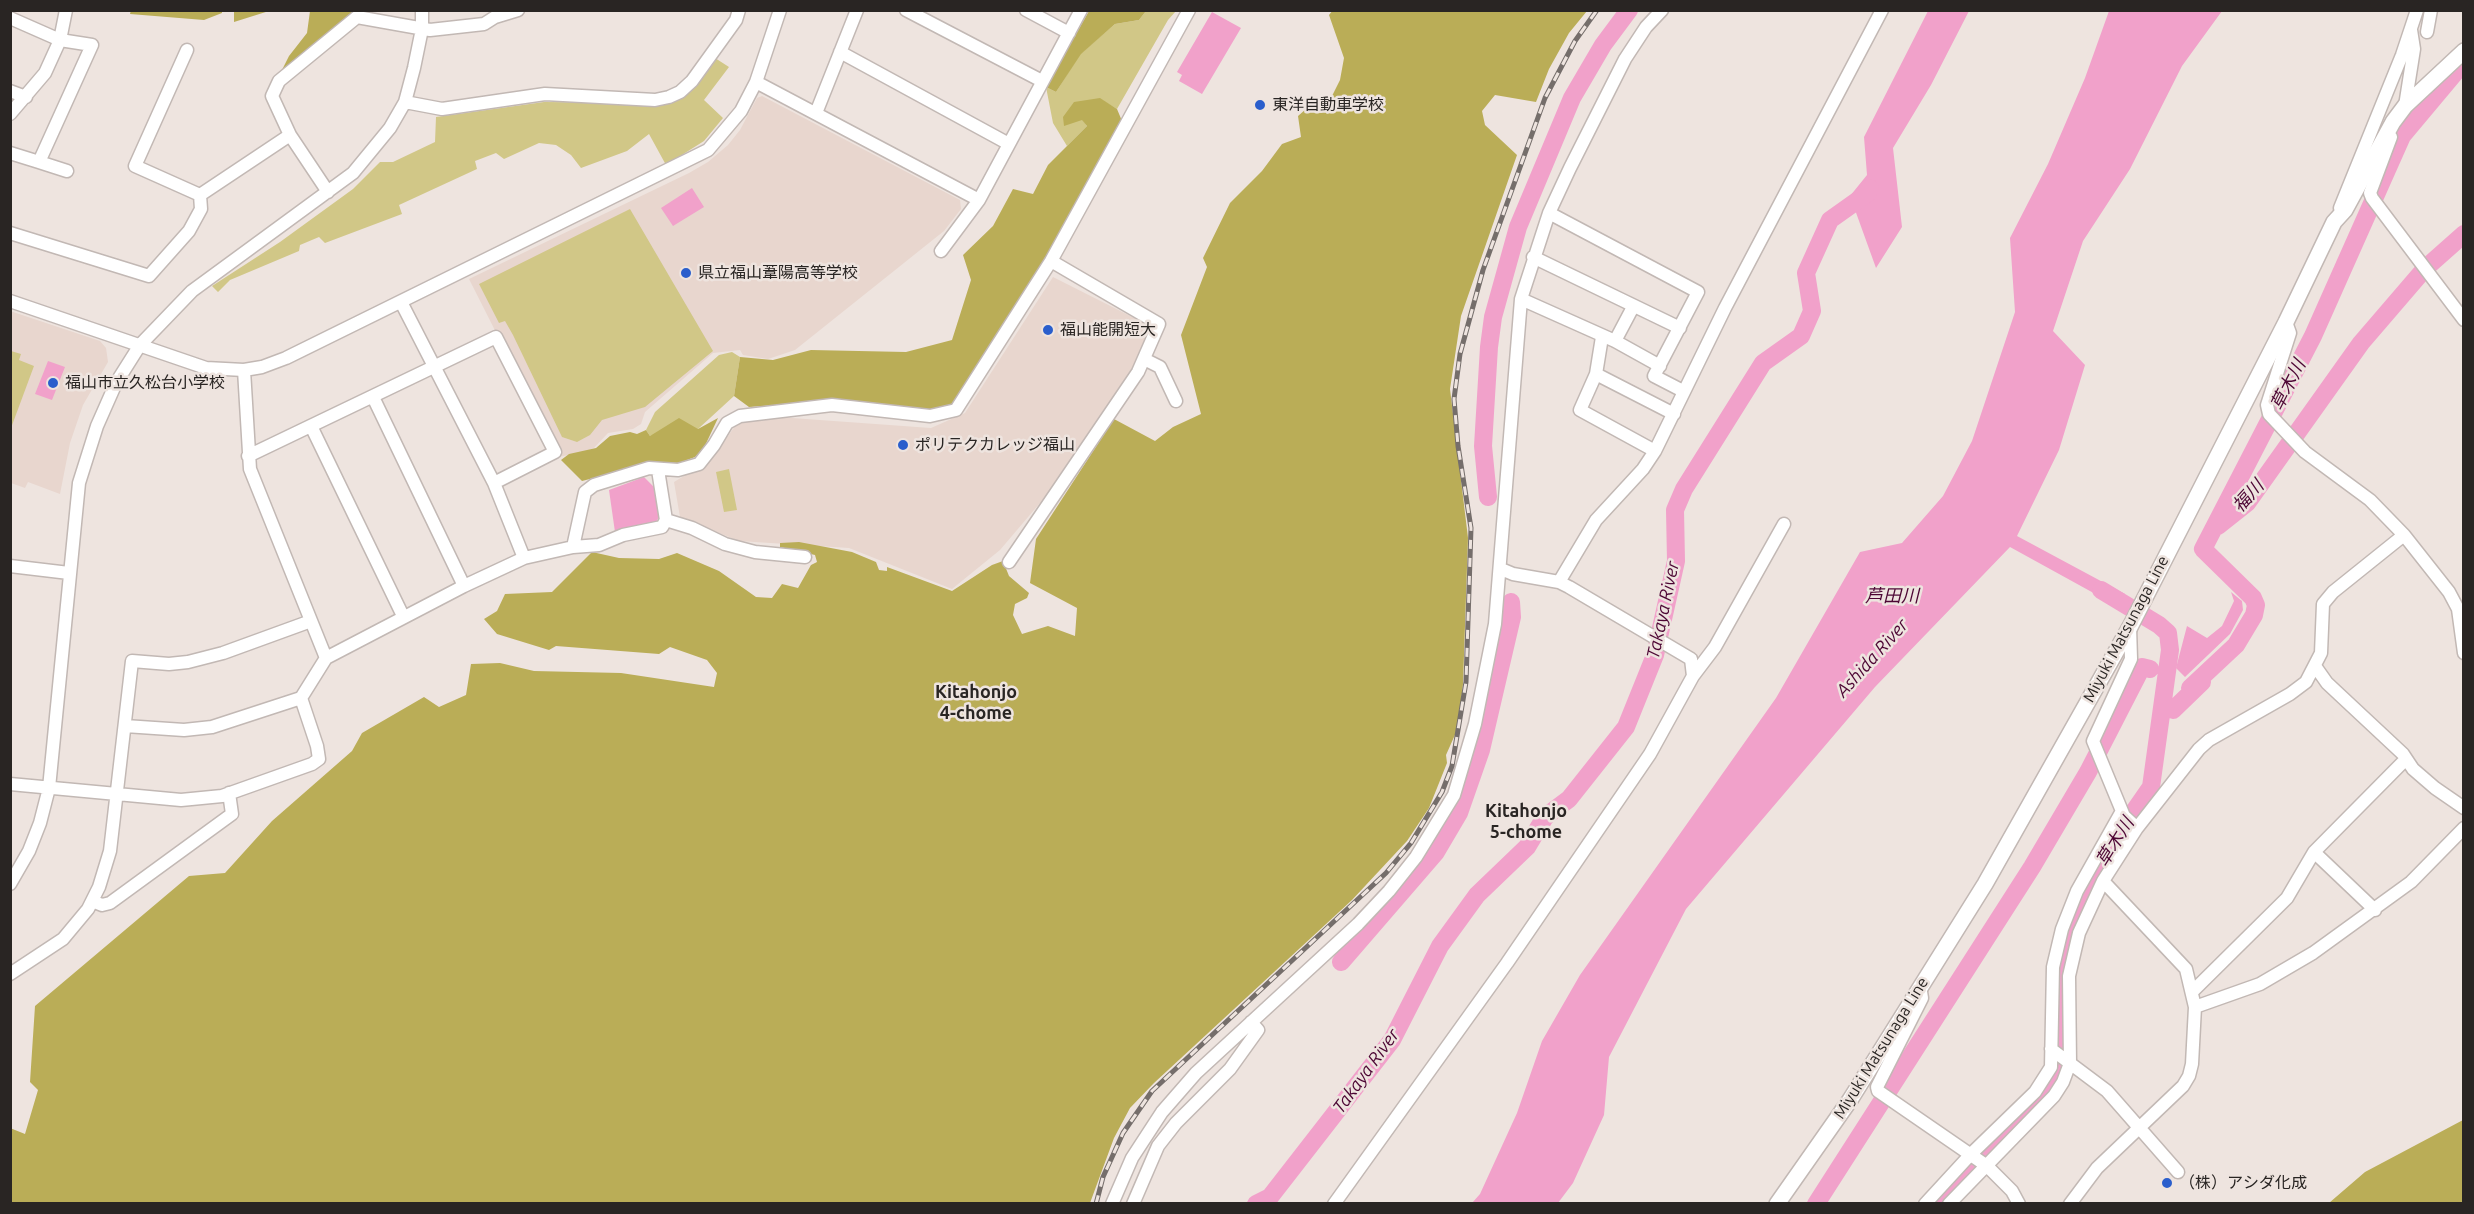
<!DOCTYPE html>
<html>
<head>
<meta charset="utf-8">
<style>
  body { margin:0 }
  #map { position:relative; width:2474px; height:1214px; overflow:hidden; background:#eee4df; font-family:Ubuntu,sans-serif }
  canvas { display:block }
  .frame { position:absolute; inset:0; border:12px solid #292523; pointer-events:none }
</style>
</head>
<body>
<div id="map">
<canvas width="2474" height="1214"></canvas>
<div class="frame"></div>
</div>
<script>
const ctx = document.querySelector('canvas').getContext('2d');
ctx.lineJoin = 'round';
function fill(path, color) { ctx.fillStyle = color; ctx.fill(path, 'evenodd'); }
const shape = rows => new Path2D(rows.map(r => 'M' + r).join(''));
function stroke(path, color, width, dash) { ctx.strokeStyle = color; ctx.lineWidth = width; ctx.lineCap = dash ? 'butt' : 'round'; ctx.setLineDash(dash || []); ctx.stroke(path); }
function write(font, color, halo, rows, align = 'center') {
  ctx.font = font + ' Ubuntu,"Noto Sans JP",sans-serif'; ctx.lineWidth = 5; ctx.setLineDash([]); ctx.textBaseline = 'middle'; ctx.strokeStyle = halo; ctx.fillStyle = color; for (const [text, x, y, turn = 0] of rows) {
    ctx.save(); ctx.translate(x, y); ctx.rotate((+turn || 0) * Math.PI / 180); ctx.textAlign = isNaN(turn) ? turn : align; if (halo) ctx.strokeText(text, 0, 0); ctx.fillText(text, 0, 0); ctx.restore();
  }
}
const built = shape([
  [762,96,960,200,961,209,944,231,795,350,768,359,743,355,740,350,713,353,645,412,641,424,633,429,608,433,594,448,586,451,559,457,469,279,689,173,708,162,728,145,740,130,757,98],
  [1053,277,1152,327,1137,366,1051,490,1000,550,952,589,849,548,739,541,680,517,674,482,712,459,735,426,742,422,778,417,931,428,965,413],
  [10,311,100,341,106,348,108,362,83,405,70,443,60,494,28,482,25,488,11,483]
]);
const green = shape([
  [1146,11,1176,11,1168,20,1117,109,1100,99,1064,125,1082,119,1087,126,1067,146,1053,123,1046,87,1056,92,1080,54,1115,24,1139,20],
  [715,58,729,67,704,100,723,118,704,141,666,165,649,134,627,151,581,168,571,155,556,145,539,143,504,159,496,153,475,161,477,169,399,205,402,214,325,243,319,237,300,245,299,251,230,280,218,292,212,286,280,242,353,189,380,162,393,162,435,142,436,117,544,102,664,103,678,100,693,89],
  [630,209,713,351,645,407,602,420,590,435,577,442,562,437,513,335,505,321,499,323,479,284],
  [11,351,21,354,19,360,34,366,11,428],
  [732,352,740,357,734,396,698,429,650,436,646,430,655,412,719,355],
  [729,469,737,510,724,512,716,472]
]);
const forest = shape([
  [131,10,222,10,222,13,204,20,130,14],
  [234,10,269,10,269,11,234,22],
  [1333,10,1587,11,1569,33,1549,69,1536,102,1495,95,1482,111,1485,125,1517,155,1461,316,1450,389,1468,538,1463,684,1458,728,1446,755,1447,763,1429,808,1407,841,1352,900,1154,1083,1130,1108,1114,1138,1090,1203,11,1203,10,1128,25,1134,38,1090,30,1082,35,1006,189,876,225,873,272,821,352,751,362,733,424,697,439,707,466,695,471,664,500,663,534,671,621,673,714,687,717,673,707,660,670,647,659,654,556,646,549,650,497,634,484,619,497,611,505,594,552,592,592,552,619,558,659,559,677,553,719,571,756,597,772,598,782,584,798,588,811,565,817,562,815,555,780,547,780,543,799,542,852,552,876,562,879,570,887,571,887,567,952,591,992,565,1003,561,1009,576,1029,593,1027,598,1015,604,1013,615,1022,634,1048,626,1075,636,1077,608,1030,583,1036,539,1114,419,1155,441,1173,427,1201,414,1181,335,1207,267,1203,258,1230,203,1262,171,1282,144,1301,137,1298,116,1306,109,1325,110,1340,80,1344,58,1329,15],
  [310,11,362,11,361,14,281,72,289,56,307,33],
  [1089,11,1146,11,1139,20,1115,24,1081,54,1056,92,1046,87],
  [1100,98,1117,109,1122,121,1050,260,955,407,929,412,831,401,749,407,734,396,740,357,773,360,811,350,906,352,952,340,971,280,963,255,993,226,1013,189,1033,194,1048,165,1087,126,1082,120,1064,126,1063,117,1074,102],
  [679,418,698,429,718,418,703,450,695,457,679,463,656,462,582,481,561,460,569,454,596,448,610,436,630,432,637,434,646,430,650,436],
  [2463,1120,2463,1203,2329,1203,2365,1172]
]);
const water = shape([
  [1928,11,1969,11,1931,85,1893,148,1902,227,1876,268,1850,196,1867,175,1864,137],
  [2109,11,2222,11,2182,66,2130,169,2083,241,2053,331,2085,365,2059,450,2017,536,2125,594,2119,607,2010,547,1875,687,1686,909,1609,1057,1604,1115,1573,1183,1558,1203,1472,1203,1480,1194,1517,1113,1542,1041,1580,975,1776,698,1860,552,1902,543,1943,496,1972,441,2015,312,2010,238,2048,164,2085,78],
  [1212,12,1241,28,1202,94,1179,81,1182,75,1177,72],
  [692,188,704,207,673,226,661,208],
  [48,361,65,367,52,400,35,394],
  [644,477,654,487,659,517,653,527,615,532,609,490],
  [2231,592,2242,601,2243,610,2230,634,2185,677,2176,668,2187,626,2207,638,2222,626,2234,601]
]);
const river = shape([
  [2429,265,2464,234],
  [1488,497,1483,446,1489,347,1493,317,1518,227,1572,98,1603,45,1629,10],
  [2218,526,2247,503,2361,343,2422,272],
  [2190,688,2236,645,2254,615,2256,605,2253,598,2203,549,2313,336,2402,136,2464,62],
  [2173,710,2202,682],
  [1341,962,1436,852,1459,813,1481,750,1512,617,1511,602],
  [1256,1204,1270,1197,1392,1040,1440,946,1477,895,1527,847,1545,817,1569,799,1626,727,1655,655,1676,561,1675,510,1684,489,1763,363,1801,336,1812,311,1806,273,1830,220,1868,193,1870,188],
  [1816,1204,2032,867,2088,772,2142,667,2150,669],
  [1939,1204,2039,1099,2052,1081,2058,1066,2061,973,2077,910,2108,849,2151,787,2170,650,2168,633,2159,625,2101,590]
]);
const minor = shape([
  [906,10,1042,81],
  [1026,10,1069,33],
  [10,18,60,40,92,45,39,162,10,153],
  [2427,32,2431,10],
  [187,50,135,166,200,195,290,135],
  [840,52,1009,144],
  [756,82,979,200],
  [10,91,26,97],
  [405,102,442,109,545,94,655,100,669,97,680,92,692,81,736,20,739,10],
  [2405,106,2414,49,2411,30],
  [816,113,857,10],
  [10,114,45,73,60,40,66,10],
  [2391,137,2370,193,2372,198,2464,320],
  [39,162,67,171],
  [328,192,290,135,272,96,279,81,357,17,430,30,484,24,495,17,518,10],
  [2340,208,2402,55,2417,10],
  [1549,213,1698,292,1654,376,1683,391],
  [10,233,149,276,189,231,201,209,200,195],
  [941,251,979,200,1081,10],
  [1533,257,1680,328],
  [1521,299,1615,341,1660,366],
  [10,301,206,368,244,370,262,367,286,358,708,150,741,111,756,82,780,10],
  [401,302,494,483,524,558],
  [2286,322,2290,333,2267,405,2269,414,2305,452,2370,500,2404,535,2449,592,2458,609,2464,653],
  [1602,337,1596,374,1674,414],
  [1615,341,1633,307],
  [1144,359,1160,367,1176,401],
  [244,370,250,469,326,658],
  [1596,374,1580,410,1655,451],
  [373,397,464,586],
  [311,426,403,616],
  [248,456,496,337,555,452,494,483],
  [658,470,666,520,692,528,725,544,755,552,805,557],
  [573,547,599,545,623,535,662,527,666,520],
  [1009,562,1138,372,1159,324,1051,261],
  [10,566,69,573],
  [1501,569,1513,574,1559,582,1569,587,1691,659,1693,676],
  [1559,582,1596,520,1643,469,1655,451,1725,308,1882,10],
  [2130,627,2131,659,2093,741,2124,816,2137,828],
  [2315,666,2327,683,2403,754,2413,769,2435,788,2464,808],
  [125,726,184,730,212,727,301,698],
  [10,784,181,800,222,796,312,764,319,759,317,746,301,698,326,658,464,586,524,558,573,547,585,492,594,485,649,468,678,470,699,464,714,445,727,423,740,416,832,405,930,416,956,410,1051,261,1189,10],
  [10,884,29,851,40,823,49,788,79,483,97,426,116,383,140,345,192,291,353,173,390,128,405,102,414,68,422,29,422,10],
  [92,901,102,905,110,903,232,814,229,793],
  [2375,910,2314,852,2406,759],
  [10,974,63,939,88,909,99,887,110,851,132,661,169,664,188,662,223,653,311,621],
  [1920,986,1922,998,1877,1087,1878,1091,1987,1166,2012,1191,2019,1204],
  [2193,991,2287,898,2314,852],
  [2195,1007,2260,984,2313,953,2411,882,2464,828],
  [2051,1049,2107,1091,2178,1172],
  [1112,1204,1132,1158,1162,1112,1196,1073,1358,924,1389,891,1416,857,1454,795,1475,724,1495,624,1521,299,1549,213,1570,168,1625,59,1646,27,1662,10],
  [1133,1204,1158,1146,1176,1123,1230,1069,1258,1030,1251,1022],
  [1334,1204,1507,963,1650,754,1693,676,1715,647,1784,524],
  [1925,1204,1971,1154,2035,1092,2051,1067,2053,967,2062,929,2077,891,2122,811],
  [1949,1204,2054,1096,2063,1082,2070,1063,2069,976,2079,933,2103,881],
  [2070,1204,2097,1168,2183,1086,2189,1076,2192,1064,2195,1007,2186,969,2103,881,2137,828,2199,749,2209,740,2290,694,2306,682,2321,653,2323,604,2333,592,2404,535]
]);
const major = shape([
  [1777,1204,1850,1100,1985,884,2130,627,2286,322,2334,222,2345,210,2393,122,2405,106,2464,51]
]);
const rail = shape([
  [1096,1204,1103,1177,1123,1133,1152,1091,1386,873,1411,843,1442,792,1452,766,1466,682,1471,528,1458,446,1454,399,1460,354,1483,270,1545,98,1575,41,1597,10]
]);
const markers = [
  [1260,105,6,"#2a5ecc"],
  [686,273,6,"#2a5ecc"],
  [1048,330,6,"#2a5ecc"],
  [53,383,6,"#2a5ecc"],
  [903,445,6,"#2a5ecc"],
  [2167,1183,6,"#2a5ecc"]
];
const poiNames = [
  ["東洋自動車学校",1272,105],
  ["県立福山葦陽高等学校",698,273],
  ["福山能開短大",1060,330],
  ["福山市立久松台小学校",65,383],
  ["ポリテクカレッジ福山",915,445],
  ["（株）アシダ化成",2179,1183]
];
const streetNames = [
  ["Miyuki Matsunaga Line",2126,629,-62],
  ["Miyuki Matsunaga Line",1881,1048,-58]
];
const waterNames = [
  ["草木川",2288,385,-63],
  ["福川",2248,496,-48],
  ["芦田川",1892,596],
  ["Takaya River",1663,610,-78],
  ["Ashida River",1872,658,-48],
  ["草木川",2115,842,-58],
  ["Takaya River",1366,1071,-54]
];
const neighbourhoodNames = [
  ["Kitahonjo",976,692],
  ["4-chome",976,713],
  ["Kitahonjo",1526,811],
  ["5-chome",1526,832]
];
fill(built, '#e8d6ce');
fill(green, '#d1c787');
fill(forest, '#baad57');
fill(water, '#f1a1ca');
stroke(river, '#f1a1ca', 18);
stroke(minor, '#c2b8b4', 15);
stroke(major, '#c2b8b4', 18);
stroke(minor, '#fff', 12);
stroke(major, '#fff', 15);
stroke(rail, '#756e6b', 5);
stroke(rail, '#eee4df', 3, [9]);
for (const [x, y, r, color] of markers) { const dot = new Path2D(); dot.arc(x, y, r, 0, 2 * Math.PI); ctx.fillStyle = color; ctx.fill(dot); stroke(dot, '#eee4df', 2); }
write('16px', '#292523', '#eee4df', poiNames, 'left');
write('16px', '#292523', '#eee4df', streetNames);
write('italic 18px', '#4d0634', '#eee4df', waterNames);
write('bold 18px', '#292523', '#eee4df', neighbourhoodNames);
</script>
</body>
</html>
